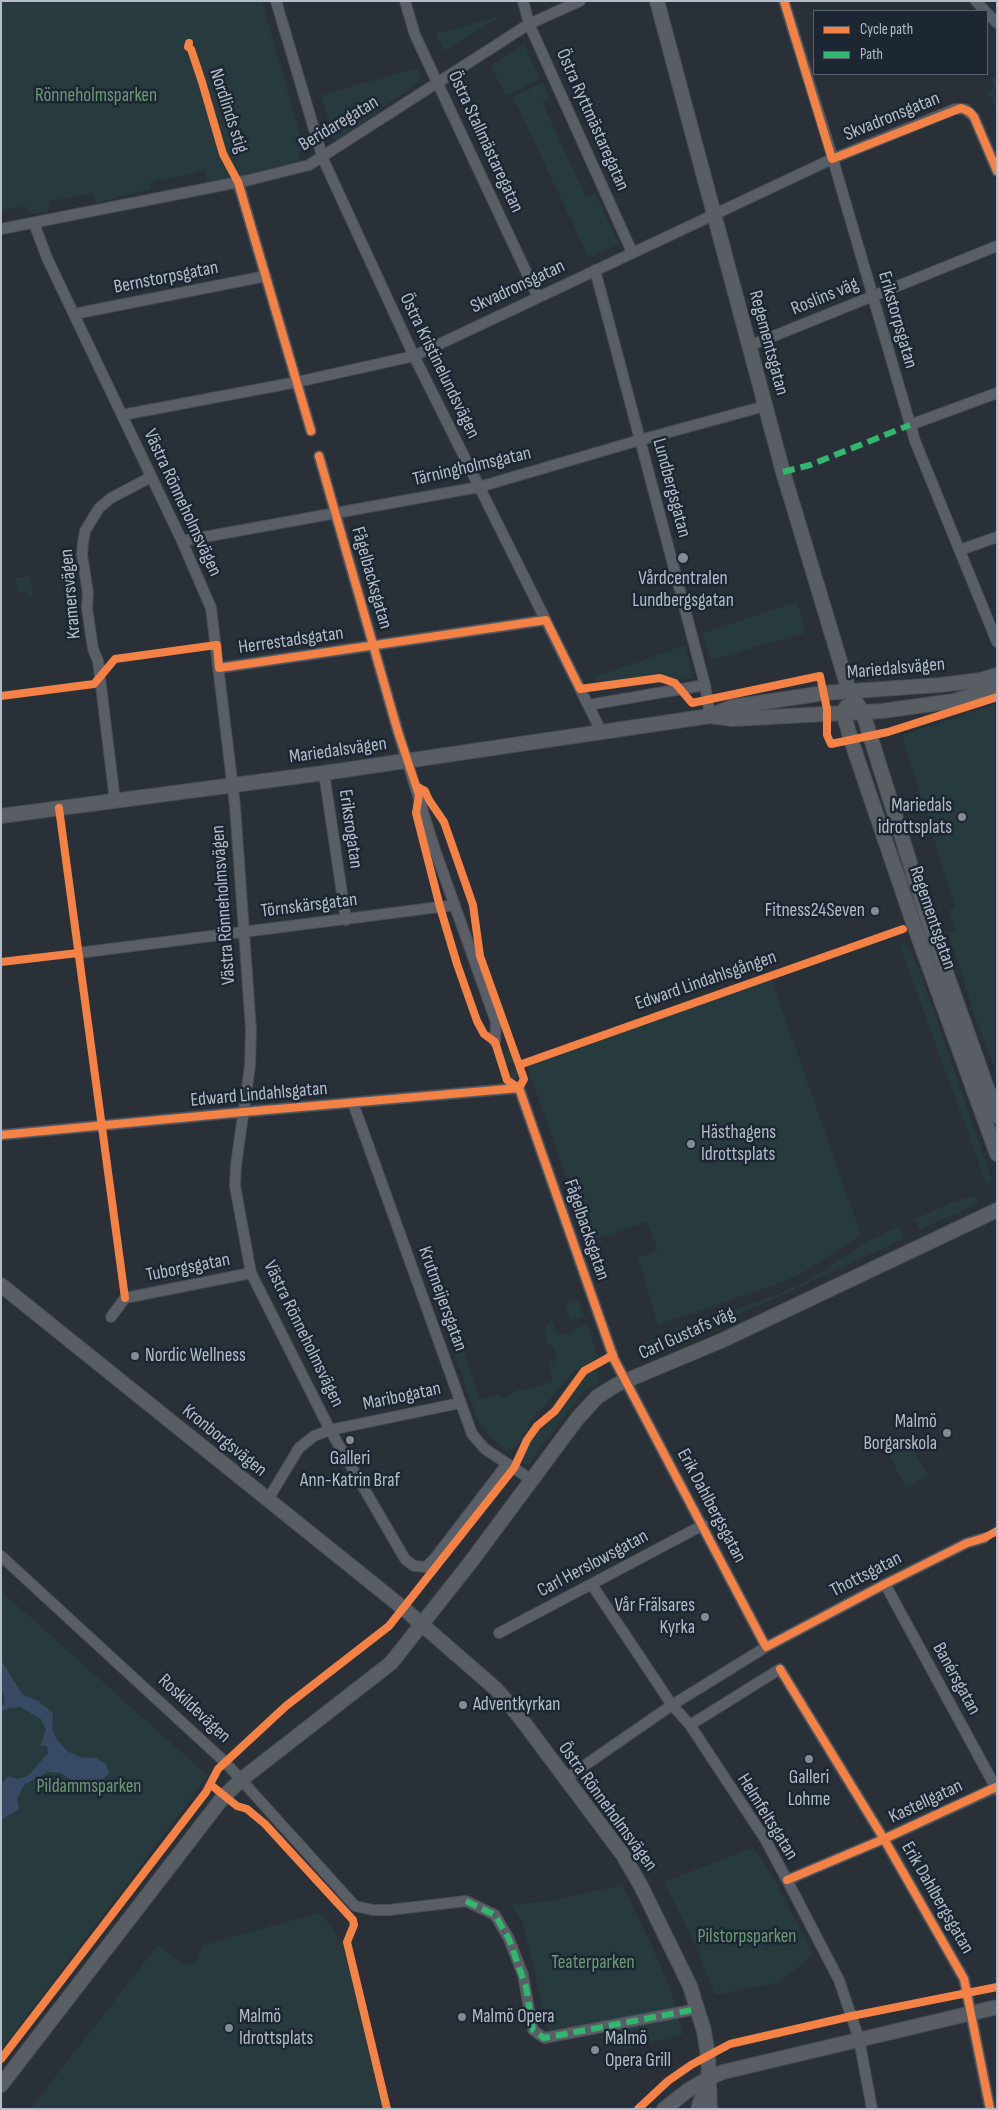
<!DOCTYPE html>
<html>
<head>
<meta charset="utf-8">
<style>
  body { margin:0 }
  #map { position:relative; width:998px; height:2110px; overflow:hidden; background:#2a3038; font-family:"Sofia Sans Condensed",sans-serif }
  canvas { display:block }
  .frame { position:absolute; inset:0; border:2px solid #b4bcc9; pointer-events:none }
  .legend { position:absolute; left:813px; top:10px; width:175px; height:65px; box-sizing:border-box; background:#1d2633; border:1px solid #59626f; margin:0; padding:6px 9px; list-style:none; font-size:15px; color:#b4bcc9 }
  .legend li { display:flex; align-items:center; gap:10px; height:25px }
  .legend b { width:25px; border:1px solid #59626f }
</style>
</head>
<body>
<div id="map">
<canvas width="998" height="2110"></canvas>
<div class="frame"></div>
<ul class="legend">
<li><b style="height:6px;background:#f48246"></b>Cycle path</li>
<li><b style="height:6px;background:#33b770"></b>Path</li>
</ul>
</div>
<script>
const ctx = document.querySelector('canvas').getContext('2d');
ctx.lineJoin = 'round';
function fill(path, color) { ctx.fillStyle = color; ctx.fill(path, 'evenodd'); }
const shape = rows => new Path2D(rows.map(r => 'M' + r).join(''));
function stroke(path, color, width, dash) { ctx.strokeStyle = color; ctx.lineWidth = width; ctx.lineCap = dash ? 'butt' : 'round'; ctx.setLineDash(dash || []); ctx.stroke(path); }
function write(font, color, halo, rows, align = 'center') {
  ctx.font = font + ' "Sofia Sans Condensed",sans-serif'; ctx.lineWidth = 5; ctx.setLineDash([]); ctx.textBaseline = 'middle'; ctx.strokeStyle = halo; ctx.fillStyle = color; for (const [text, x, y, turn = 0] of rows) {
    ctx.save(); ctx.translate(x, y); ctx.rotate((+turn || 0) * Math.PI / 180); ctx.textAlign = isNaN(turn) ? turn : align; if (halo) ctx.strokeText(text, 0, 0); ctx.fillText(text, 0, 0); ctx.restore();
  }
}
const green = shape([
  [1,1,262,1,305,151,298,152,300,160,240,176,207,182,205,171,150,182,150,189,96,203,94,193,50,201,47,213,30,214,26,206,1,211],
  [503,15,444,51,436,34],
  [524,44,540,79,506,96,491,66],
  [417,68,421,80,340,139,334,139,321,95],
  [997,73,997,113,993,110,995,106,987,92,994,89,992,79],
  [543,82,550,98,542,102,586,197,595,193,619,244,589,258,513,97],
  [30,576,33,595,28,596,27,591,18,593,16,578],
  [797,602,806,633,710,660,703,633],
  [685,645,694,678,602,690,595,677],
  [997,704,997,1074,975,1017,949,933,956,930,949,910,955,908,902,735],
  [907,944,920,972,992,1180,990,1183,986,1183,900,946],
  [771,978,861,1235,801,1274,774,1285,658,1325,638,1258,658,1250,647,1222,589,1242,527,1066],
  [510,1048,516,1062,504,1066,501,1057],
  [519,1067,522,1079,509,1079,506,1072],
  [974,1196,979,1202,958,1213,938,1221,920,1231,915,1219,953,1202],
  [899,1226,903,1239,765,1303,743,1312,646,1359,640,1345,672,1331,777,1295,806,1281,863,1244],
  [578,1300,584,1317,570,1320,566,1307,569,1303],
  [551,1319,556,1332,560,1335,571,1332,578,1327,587,1324,598,1357,571,1374,528,1425,530,1427,515,1446,511,1451,508,1449,507,1451,485,1432,476,1416,452,1346,461,1343,480,1400,500,1394,501,1398,505,1397,520,1389,524,1390,549,1382,553,1379,547,1359,550,1358,554,1362,557,1357,554,1348,548,1344,544,1332],
  [599,1364,598,1382,584,1391,527,1465,522,1462,528,1445,534,1435,556,1412,582,1377],
  [578,1375,552,1411,540,1422,566,1387],
  [905,1435,928,1476,906,1488,884,1446],
  [1,1591,208,1776,1,2050],
  [754,1847,778,1886,813,1955,780,1982,715,1995,698,1951,664,1882],
  [622,1885,654,1950,672,1994,683,2034,623,2050,617,2021,549,2034,523,1923,511,1905,553,1900],
  [319,1913,332,1927,343,1943,381,2092,382,2109,30,2109,158,1945,184,1965,195,1963,203,1945]
]);
const water = shape([
  [1,1660,22,1694,38,1701,53,1713,52,1728,57,1740,67,1751,80,1757,96,1758,106,1764,109,1774,97,1784,85,1785,75,1783,61,1773,48,1772,24,1785,17,1799,19,1809,1,1820,1,1784,8,1776,17,1779,28,1776,48,1753,47,1746,40,1745,46,1730,41,1719,20,1707,9,1708,1,1712,1,1707,5,1702,1,1684]
]);
const street = shape([
  [276,1,323,159,414,356,602,733],
  [405,1,415,35,538,297],
  [523,1,529,24,632,252],
  [784,1,829,146,915,441,997,642],
  [976,1,985,11],
  [987,13,997,23],
  [238,182,311,431],
  [34,223,47,258,182,541,211,608,235,806,251,1030,250,1066,236,1165,235,1186,251,1273,330,1430,405,1559,414,1566,426,1567,435,1558,507,1464],
  [1,229,249,180,309,165,529,24,580,1],
  [595,270,705,685,710,716],
  [74,314,266,276],
  [749,346,997,246],
  [122,415,297,382,414,356,832,159,955,109,965,109,974,117,997,171],
  [910,425,997,393],
  [319,456,398,732,435,850,496,1022,495,1042],
  [182,541,479,487,640,440,765,406],
  [960,550,997,537],
  [219,668,546,620],
  [588,705,705,685],
  [324,773,346,920],
  [115,801,98,661,93,649,87,608,88,593,82,555,83,543,85,531,99,508,111,498,151,477],
  [78,953,455,905],
  [353,1103,472,1434,485,1449,532,1480],
  [1,1135,243,1112,519,1088,614,1359,766,1647],
  [111,1317,125,1298,251,1273],
  [267,1501,299,1448,314,1436,330,1430,460,1403],
  [1,1556,225,1762,355,1906,373,1910,389,1910,466,1901,495,1915,509,1939,523,1975,533,2030,544,2038,697,2009],
  [885,1584,997,1790],
  [592,1585,672,1705,690,1725,765,1839,787,1880,839,1980,859,2039,872,2109],
  [499,1633,703,1525],
  [690,1725,780,1669,884,1839,964,1979,990,2109],
  [565,1779,672,1705,766,1647,885,1584,967,1543,984,1538],
  [787,1880,884,1839,997,1787]
]);
const secondary = shape([
  [657,1,783,472,849,691,863,713,930,927,997,1116],
  [846,707,844,715,851,740,915,928,997,1154],
  [710,716,732,707,824,693,940,685,981,680,997,675],
  [1,816,324,773,710,716,733,719,882,711,954,701,997,688],
  [1,1285,403,1608,496,1689,519,1716,623,1855,641,1886,690,1986,704,2031,708,2056,710,2109],
  [1,2085,224,1796,242,1779,391,1663,470,1563,577,1419,597,1397,616,1385,723,1340,997,1210],
  [664,2109,687,2091,709,2078,723,2072,997,2007],
  [698,2109,706,2085]
]);
const quiet = shape([
  [783,472,810,465,910,425],
  [466,1901,495,1915,509,1939,526,1987,533,2030,544,2038,697,2009]
]);
const cycleway = shape([
  [784,1,832,159,961,108,970,112,974,117,997,171],
  [189,43,188,47,191,49,202,82,223,154,238,182,311,431],
  [319,456,398,732,419,795,416,813,440,907,457,964,477,1021,484,1034,495,1042,507,1080,519,1088],
  [1,696,94,684,115,659,209,646,217,645,219,668,546,620,580,689,660,678,675,683,692,703,820,676,827,709,827,735,831,744,888,732,997,697],
  [416,786,425,791,429,800,444,822,473,905,480,956,524,1079,519,1088],
  [59,808,125,1298],
  [1,962,78,953],
  [519,1065,903,929],
  [519,1088,614,1359,766,1647],
  [1,1135,243,1112,519,1088],
  [766,1647,885,1584,967,1543,984,1538,997,1531],
  [780,1669,884,1839,964,1979,990,2109],
  [211,1785,237,1806,247,1809,265,1824,353,1920,354,1925,347,1942,387,2109],
  [787,1880,884,1839,996,1787],
  [1,2059,206,1792,218,1769,286,1706,389,1626,514,1468,527,1440,537,1426,555,1411,584,1371,613,1355],
  [638,2109,668,2081,691,2065,730,2044,852,2016,997,1987]
]);
const markers = [
  [683,558,6,"#848b96"],
  [962,817,5,"#848b96"],
  [875,911,5,"#848b96"],
  [691,1144,5,"#848b96"],
  [135,1356,5,"#848b96"],
  [947,1433,5,"#848b96"],
  [350,1440,5,"#848b96"],
  [705,1617,5,"#848b96"],
  [463,1705,5,"#848b96"],
  [809,1759,5,"#848b96"],
  [462,2017,5,"#848b96"],
  [229,2028,5,"#848b96"],
  [595,2050,5,"#848b96"]
];
const parkNames = [
  ["Rönneholmsparken",96,96],
  ["Pildammsparken",89,1787],
  ["Pilstorpsparken",747,1937],
  ["Teaterparken",593,1963]
];
const streetNames = [
  ["Nordlinds stig",228,111,72],
  ["Skvadronsgatan",892,117,-22],
  ["Östra Ryttmästaregatan",592,120,66],
  ["Beridaregatan",339,124,-31],
  ["Östra Stallmästaregatan",485,142,65],
  ["Bernstorpsgatan",166,278,-11],
  ["Skvadronsgatan",518,287,-25],
  ["Roslins väg",825,297,-22],
  ["Erikstorpsgatan",897,320,74],
  ["Regementsgatan",768,343,75],
  ["Östra Kristinelundsvägen",439,366,64],
  ["Tärningholmsgatan",472,467,-13],
  ["Lundbergsgatan",671,488,75],
  ["Västra Rönneholmsvägen",182,503,65],
  ["Fågelbacksgatan",371,578,74],
  ["Kramersvägen",71,594,-95],
  ["Herrestadsgatan",291,641,-8],
  ["Mariedalsvägen",896,669,-5],
  ["Mariedalsvägen",338,751,-8],
  ["Eriksrogatan",350,829,82],
  ["Västra Rönneholmsvägen",224,905,-94],
  ["Törnskärsgatan",309,906,-7],
  ["Regementsgatan",932,918,71],
  ["Edward Lindahlsgången",706,981,-19],
  ["Edward Lindahlsgatan",259,1095,-5],
  ["Fågelbacksgatan",586,1230,71],
  ["Tuborgsgatan",188,1268,-11],
  ["Krutmeijersgatan",442,1299,70],
  ["Västra Rönneholmsvägen",303,1334,64],
  ["Carl Gustafs väg",687,1334,-24],
  ["Maribogatan",402,1397,-12],
  ["Kronborgsvägen",224,1441,39],
  ["Erik Dahlbergsgatan",711,1506,62],
  ["Carl Herslowsgatan",593,1564,-28],
  ["Thottsgatan",866,1575,-27],
  ["Banérsgatan",956,1679,61],
  ["Roskildevägen",194,1709,43],
  ["Kastellgatan",926,1802,-25],
  ["Östra Rönneholmsvägen",607,1807,54],
  ["Helmfeltsgatan",767,1817,58],
  ["Erik Dahlbergsgatan",937,1898,60]
];
const poiNames = [
  ["Vårdcentralen",683,579,"center"],
  ["Lundbergsgatan",683,601,"center"],
  ["Mariedals",952,806,"right"],
  ["idrottsplats",952,828,"right"],
  ["Fitness24Seven",865,911,"right"],
  ["Hästhagens",701,1133],
  ["Idrottsplats",701,1155],
  ["Nordic Wellness",145,1356],
  ["Malmö",937,1422,"right"],
  ["Borgarskola",937,1444,"right"],
  ["Galleri",350,1459,"center"],
  ["Ann-Katrin Braf",350,1481,"center"],
  ["Vår Frälsares",695,1606,"right"],
  ["Kyrka",695,1628,"right"],
  ["Adventkyrkan",473,1705],
  ["Galleri",809,1778,"center"],
  ["Lohme",809,1800,"center"],
  ["Malmö",239,2017],
  ["Idrottsplats",239,2039],
  ["Malmö Opera",472,2017],
  ["Malmö",605,2039],
  ["Opera Grill",605,2061]
];
fill(green, '#273a3e');
fill(water, '#384963');
stroke(street, '#484c53', 12);
stroke(secondary, '#484c53', 16);
stroke(street, '#5a5e66', 10);
stroke(secondary, '#595d64', 14);
stroke(quiet, '#33b770', 6, [12, 6]);
stroke(cycleway, '#f48246', 8);
for (const [x, y, r, color] of markers) { const dot = new Path2D(); dot.arc(x, y, r, 0, 2 * Math.PI); ctx.fillStyle = color; ctx.fill(dot); stroke(dot, '#1d2633', 2); }
write('19px', '#6b9a76', '#1d2633', parkNames);
write('19px', '#b4bcc9', '#1d2633', streetNames);
write('19px', '#b4bcc9', '#1d2633', poiNames, 'left');
</script>
</body>
</html>
